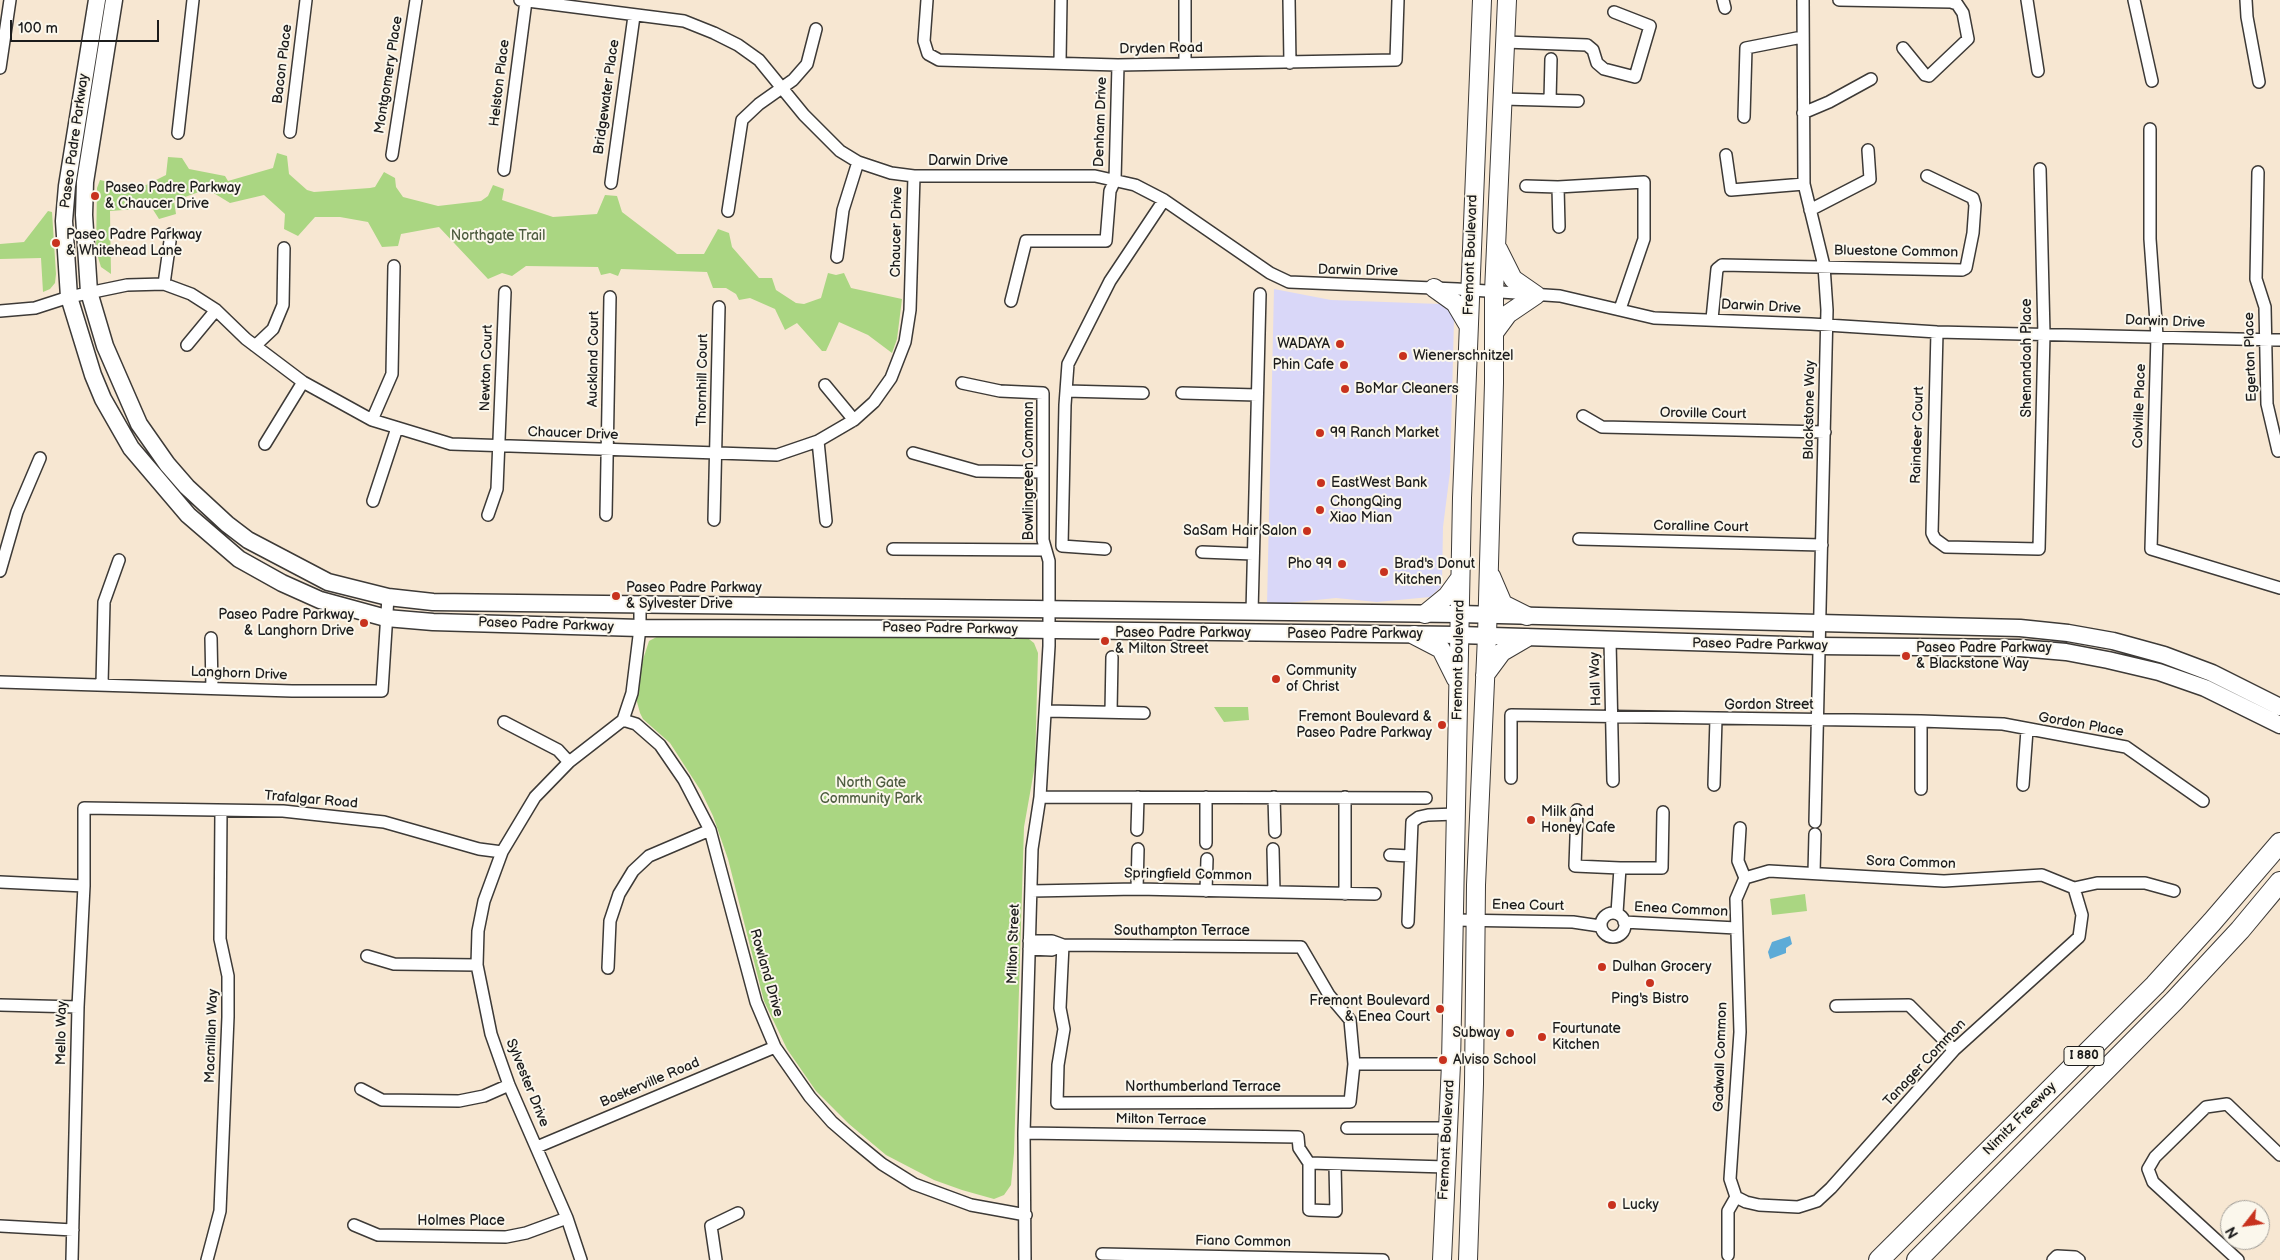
<!DOCTYPE html>
<html>
<head>
<meta charset="utf-8">
<style>
  body { margin:0 }
  #map { position:relative; width:2280px; height:1260px; overflow:hidden; background:#f7e7d2; font-family:"Balsamiq Sans",sans-serif }
  canvas { display:block }
  .north { position:absolute; left:2220px; top:1200px; width:50px; height:50px; box-sizing:border-box; background:#fbf7ec; border:1px solid #a29f99; border-radius:50%; rotate:240deg; font-size:14px; font-weight:700; line-height:20px; text-align:center; color:#1c1c1c }
  .north::after { content:''; display:block; margin:auto; width:18px; height:22px; background:#c8321e; clip-path:polygon(50% 0,100% 100%,50% 72%,0 100%) }
  .scale { position:absolute; left:10px; top:20px; width:149px; height:22px; box-sizing:border-box; border:2px solid #1c1c1c; border-top:0; padding-left:6px; font-size:15px; line-height:18px; white-space:nowrap; color:#1c1c1c; -webkit-text-stroke:4px #fbf7ec; paint-order:stroke }
</style>
</head>
<body>
<div id="map">
<canvas width="2280" height="1260"></canvas>
<div class="north">N</div>
<div class="scale">100 m</div>
</div>
<script>
const ctx = document.querySelector('canvas').getContext('2d');
ctx.lineJoin = 'round';
function fill(path, color) { ctx.fillStyle = color; ctx.fill(path, 'evenodd'); }
const shape = rows => new Path2D(rows.map(r => 'M' + r).join(''));
function stroke(path, color, width, dash) { ctx.strokeStyle = color; ctx.lineWidth = width; ctx.lineCap = dash ? 'butt' : 'round'; ctx.setLineDash(dash || []); ctx.stroke(path); }
function write(font, color, halo, rows, align = 'center') {
  ctx.font = font + ' "Balsamiq Sans",sans-serif'; ctx.lineWidth = 4; ctx.setLineDash([]); ctx.textBaseline = 'middle'; ctx.strokeStyle = halo; ctx.fillStyle = color; for (const [text, x, y, turn = 0] of rows) {
    ctx.save(); ctx.translate(x, y); ctx.rotate((+turn || 0) * Math.PI / 180); ctx.textAlign = isNaN(turn) ? turn : align; if (halo) ctx.strokeText(text, 0, 0); ctx.fillText(text, 0, 0); ctx.restore();
  }
}
const built = shape([
  [1274,289,1331,300,1440,304,1452,313,1454,320,1450,472,1443,527,1442,582,1441,587,1430,597,1377,602,1336,598,1267,605]
]);
const green = shape([
  [277,153,287,156,289,174,307,190,314,192,370,188,375,187,384,172,395,178,396,187,403,197,438,206,481,201,488,196,493,185,504,189,502,200,553,217,597,214,605,195,617,196,622,212,677,254,704,254,718,229,729,233,732,247,759,278,772,278,776,290,796,303,804,304,821,298,828,273,836,275,844,273,851,288,902,299,897,339,892,353,868,335,839,322,826,351,822,351,797,323,785,330,775,309,750,298,739,300,736,294,726,288,713,288,707,272,621,269,618,276,610,273,601,275,598,267,526,266,512,276,502,273,488,279,439,227,401,234,398,246,382,247,368,222,340,217,315,217,298,236,284,229,285,214,264,195,230,203,207,189,174,201,176,214,159,219,152,208,110,211,111,274,101,267,96,251,97,188,100,180,138,189,166,175,168,157,182,158,189,169,225,176,228,181,273,168],
  [48,211,52,212,56,274,55,283,50,289,43,292,41,258,0,259,0,244,24,242],
  [668,631,1025,636,1034,643,1038,653,1035,765,1024,827,1014,1153,1011,1185,1004,1195,994,1199,962,1190,934,1180,886,1155,849,1124,816,1091,787,1049,764,1001,728,859,713,816,701,791,670,743,643,719,640,713,637,702,637,678,649,641],
  [1214,707,1248,707,1249,720,1224,722],
  [1805,894,1807,911,1772,915,1770,899]
]);
const water = shape([
  [1790,936,1792,944,1786,948,1786,953,1770,959,1768,952,1772,942]
]);
const street = shape([
  [520,0,684,21,714,33,738,45,759,60,804,115,840,151,858,162,891,173,914,176,1095,176,1135,185,1164,200,1270,273,1289,282,1457,289,1560,296,1654,318,1811,324,1937,332,2280,340],
  [927,0,924,41,928,54,939,60,1118,65,1396,60,1398,0],
  [1289,0,1290,63],
  [1723,0,1725,8],
  [1803,0,1804,184,1824,266,1827,310,1815,822],
  [1839,0,1951,2,1957,4,1963,13,1968,39,1929,76,1925,75,1903,48],
  [2027,0,2038,71],
  [2134,0,2152,81],
  [2246,0,2247,17,2259,82],
  [1505,42,1587,45,1593,50,1597,63,1604,69,1635,77,1650,26,1614,12],
  [1060,62,1061,0],
  [1185,64,1185,0],
  [0,68,10,0],
  [1503,99,1578,101],
  [1550,100,1551,59],
  [1803,113,1829,102,1871,79],
  [1744,117,1746,48,1802,37],
  [2150,129,2150,239,2157,336,2151,549,2280,588],
  [290,132,306,0],
  [178,133,193,0],
  [392,155,416,0],
  [1726,155,1731,190,1804,184],
  [504,170,526,1],
  [2258,172,2256,279,2265,307,2267,404,2278,451],
  [611,183,634,16],
  [1526,186,1558,187,1644,182,1644,239,1620,309],
  [1558,187,1559,227],
  [1810,210,1870,179,1868,150],
  [728,211,742,120,759,104,793,80,807,64,816,29],
  [837,257,843,210,858,162],
  [164,284,171,234],
  [1011,301,1026,241,1106,241,1110,191,1115,180,1118,65],
  [0,311,35,308,69,297,127,285,164,284,191,294,216,310,246,339,303,382,372,420,451,444,777,455,818,441,854,420,874,402,891,378,905,342,910,310,914,176],
  [1712,319,1717,269,1722,265,1962,270,1966,268,1973,233,1975,205,1973,198,1927,176],
  [1937,332,1932,533,1935,539,1946,547,2039,549,2044,334,2040,169],
  [187,345,216,310],
  [255,346,273,329,283,305,284,248],
  [962,383,1000,391,1043,393,1043,540,1049,561,1049,646,1040,797,1032,849,1024,1133,1025,1260],
  [825,385,854,420],
  [1066,391,1143,393],
  [1182,393,1257,395],
  [1583,416,1602,427,1825,432],
  [372,420,392,374,394,266],
  [818,441,826,521],
  [265,444,303,382],
  [913,453,977,471,1042,472],
  [373,501,397,428],
  [488,515,497,489,505,292],
  [606,515,610,297],
  [714,520,719,307],
  [1579,539,1822,545],
  [893,549,1045,550],
  [1105,549,1062,546,1065,405,1068,364,1110,281,1164,200],
  [1202,552,1253,554],
  [0,571,17,512,40,458],
  [1252,612,1260,294],
  [211,638,212,688],
  [1610,641,1613,781],
  [0,682,292,691,382,691,388,597],
  [102,684,104,602,119,560],
  [1047,711,1144,713],
  [1111,712,1112,657],
  [623,720,636,724,660,745,684,780,710,830,756,1002,775,1047,810,1097,832,1122,854,1141,882,1164,914,1184,971,1205,1026,1215],
  [1921,721,1921,789],
  [504,722,558,750,569,762],
  [1511,778,1511,715,1921,721,2003,724,2126,747,2203,801],
  [1714,785,1716,719],
  [2023,785,2027,730],
  [1040,797,1426,798],
  [1206,797,1206,843],
  [1274,797,1275,832],
  [1577,810,1575,866,1620,868,1662,868,1663,812],
  [1740,828,1738,861,1745,878],
  [1137,830,1138,797],
  [1273,849,1274,892],
  [1390,855,1410,856],
  [1814,873,1815,834],
  [1745,878,1736,899,1740,1032,1730,1179,1736,1197,1746,1202,1759,1205,1798,1207,1817,1201,1831,1188,1954,1050,2079,937,2082,915,2074,888],
  [1745,878,1769,871,1944,881,2042,875,2074,888],
  [0,882,84,886],
  [2074,888,2097,883,2145,883,2174,891],
  [1137,889,1138,849],
  [1031,891,1137,889,1375,894],
  [1206,891,1207,859],
  [1345,894,1345,797],
  '1601 925a12 12 0 1 1 24 0a12 12 0 1 1-24 0Z',
  [1617,913,1620,868],
  [1454,920,1573,922,1600,926],
  [1408,922,1412,822,1419,817,1428,815,1456,814],
  [1624,922,1736,928],
  [1029,941,1052,941,1063,945,1301,947,1329,995,1350,1020,1354,1064,1350,1102,1057,1103,1058,1065,1064,1029,1060,1008,1063,945],
  [1029,949,1052,950,1063,945],
  [367,956,394,964,477,965],
  [608,968,610,921,619,894,633,871,649,856,710,830],
  [0,1005,78,1007],
  [1836,1006,1909,1005,1954,1050],
  [1354,1064,1451,1064],
  [361,1089,382,1100,459,1101,484,1096,509,1085],
  [1347,1128,1447,1128],
  [1024,1133,1298,1137,1299,1148,1309,1163,1309,1210,1336,1211,1335,1165],
  [537,1147,775,1047],
  [1309,1163,1446,1167],
  [354,1225,378,1235,506,1237,526,1233,567,1218],
  [0,1226,73,1230],
  [1102,1254,1383,1260],
  [1728,1255,1728,1211,1736,1197],
  [72,1260,78,1007,84,886,84,808,283,811,384,822,479,849,502,852],
  [207,1260,220,1211,228,1017,228,976,220,939,221,811],
  [581,1260,567,1218,509,1085,491,1034,477,965,478,931,484,901,502,852,535,797,569,762,623,720,632,693,640,628,640,606],
  [716,1260,711,1226,738,1213],
  [2053,1260,2057,1256,2075,1257,2079,1260],
  [2238,1260,2153,1182,2148,1169,2155,1157,2206,1107,2227,1104,2280,1155]
]);
const secondary = shape([
  [97,0,67,186,64,221,69,297,93,375,103,399,131,448,188,515,239,559,282,583,320,600,386,618,433,622,640,628,976,629,1459,635,1819,646,2020,648,2066,652,2108,660,2159,672,2205,688,2280,725],
  [114,0,85,182,84,215,89,292,105,346,139,424,167,464,187,487,227,524,248,540,328,582,388,597,433,602,1459,614,2020,628,2068,633,2113,641,2164,655,2212,673,2280,707]
]);
const primary = shape([
  [1434,288,1455,303,1468,325],
  [1494,333,1508,314,1536,295,1513,279,1498,249],
  [1491,576,1503,604,1527,616],
  [1425,614,1447,596,1460,578],
  [1414,635,1441,649,1456,679],
  [1485,675,1502,652,1526,638],
  [1442,1260,1451,1064,1462,498,1482,0],
  [1468,1260,1474,1084,1476,885,1487,636,1494,383,1494,292,1507,0]
]);
const highway = shape([
  [1879,1260,2155,985,2212,922,2280,843],
  [1917,1260,2174,1001,2240,930,2280,882]
]);
const markers = [
  [95,196,5,"#c8321e"],
  [56,243,5,"#c8321e"],
  [1340,344,5,"#c8321e"],
  [1403,356,5,"#c8321e"],
  [1344,365,5,"#c8321e"],
  [1345,389,5,"#c8321e"],
  [1320,433,5,"#c8321e"],
  [1321,483,5,"#c8321e"],
  [1320,510,5,"#c8321e"],
  [1307,531,5,"#c8321e"],
  [1342,564,5,"#c8321e"],
  [1384,572,5,"#c8321e"],
  [616,596,5,"#c8321e"],
  [364,623,5,"#c8321e"],
  [1105,641,5,"#c8321e"],
  [1906,656,5,"#c8321e"],
  [1276,679,5,"#c8321e"],
  [1442,725,5,"#c8321e"],
  [1531,820,5,"#c8321e"],
  [1602,967,5,"#c8321e"],
  [1650,983,5,"#c8321e"],
  [1440,1009,5,"#c8321e"],
  [1510,1033,5,"#c8321e"],
  [1542,1037,5,"#c8321e"],
  [1443,1060,5,"#c8321e"],
  [1612,1205,5,"#c8321e"]
];
const shields = [
  [2084,1056,40]
];
const shieldNames = [
  ["I 880",2084,1056]
];
const streetNames = [
  ["Dryden Road",1161,49,-1],
  ["Bacon Place",283,64,-83],
  ["Montgomery Place",389,75,-81],
  ["Helston Place",500,83,-83],
  ["Bridgewater Place",607,97,-82],
  ["Denham Drive",1101,122,-88],
  ["Paseo Padre Parkway",75,141,-82],
  ["Darwin Drive",968,161],
  ["Chaucer Drive",897,232,-89],
  ["Bluestone Common",1896,252,1],
  ["Fremont Boulevard",1471,255,-88],
  ["Darwin Drive",1358,271,1],
  ["Darwin Drive",1761,307,3],
  ["Darwin Drive",2165,322,2],
  ["Egerton Place",2251,357,-92],
  ["Shenandoah Place",2027,358,-90],
  ["Auckland Court",594,359,-89],
  ["Newton Court",487,368,-88],
  ["Thornhill Court",703,380,-89],
  ["Colville Place",2140,406,-88],
  ["Blackstone Way",1810,410,-89],
  ["Oroville Court",1703,414,1],
  ["Chaucer Drive",573,434,2],
  ["Raindeer Court",1918,435,-88],
  ["Bowlingreen Common",1029,471,-90],
  ["Coralline Court",1701,527,1],
  ["Paseo Padre Parkway",546,625,2],
  ["Paseo Padre Parkway",950,629,1],
  ["Paseo Padre Parkway",1355,634],
  ["Paseo Padre Parkway",1760,645,1],
  ["Fremont Boulevard",1459,660,-89],
  ["Langhorn Drive",239,674,2],
  ["Hall Way",1596,679,-92],
  ["Gordon Street",1769,705],
  ["Gordon Place",2081,725,10],
  ["Trafalgar Road",311,800,5],
  ["Sora Common",1911,863,2],
  ["Springfield Common",1188,875,1],
  ["Enea Court",1528,906,1],
  ["Enea Common",1681,910,3],
  ["Southampton Terrace",1182,931],
  ["Milton Street",1014,944,-88],
  ["Rowland Drive",766,973,74],
  ["Mello Way",62,1033,-89],
  ["Macmillan Way",212,1036,-88],
  ["Gadwall Common",1721,1057,-88],
  ["Tanager Common",1925,1063,-47],
  ["Sylvester Drive",527,1083,68],
  ["Baskerville Road",650,1083,-23],
  ["Northumberland Terrace",1203,1087],
  ["Nimitz Freeway",2020,1119,-45],
  ["Milton Terrace",1161,1120,1],
  ["Fremont Boulevard",1447,1140,-87],
  ["Holmes Place",461,1221],
  ["Fiano Common",1243,1242,1]
];
const poiNames = [
  ["Paseo Padre Parkway",105,188],
  ["& Chaucer Drive",105,204],
  ["Paseo Padre Parkway",66,235],
  ["& Whitehead Lane",66,251],
  ["WADAYA",1330,344,"right"],
  ["Wienerschnitzel",1413,356],
  ["Phin Cafe",1334,365,"right"],
  ["BoMar Cleaners",1355,389],
  ["99 Ranch Market",1330,433],
  ["EastWest Bank",1331,483],
  ["ChongQing",1330,502],
  ["Xiao Mian",1330,518],
  ["SaSam Hair Salon",1297,531,"right"],
  ["Pho 99",1332,564,"right"],
  ["Brad's Donut",1394,564],
  ["Kitchen",1394,580],
  ["Paseo Padre Parkway",626,588],
  ["& Sylvester Drive",626,604],
  ["Paseo Padre Parkway",354,615,"right"],
  ["& Langhorn Drive",354,631,"right"],
  ["Paseo Padre Parkway",1115,633],
  ["& Milton Street",1115,649],
  ["Paseo Padre Parkway",1916,648],
  ["& Blackstone Way",1916,664],
  ["Community",1286,671],
  ["of Christ",1286,687],
  ["Fremont Boulevard &",1432,717,"right"],
  ["Paseo Padre Parkway",1432,733,"right"],
  ["Milk and",1541,812],
  ["Honey Cafe",1541,828],
  ["Dulhan Grocery",1612,967],
  ["Ping's Bistro",1650,999,"center"],
  ["Fremont Boulevard",1430,1001,"right"],
  ["& Enea Court",1430,1017,"right"],
  ["Fourtunate",1552,1029],
  ["Kitchen",1552,1045],
  ["Subway",1500,1033,"right"],
  ["Alviso School",1453,1060],
  ["Lucky",1622,1205]
];
const parkNames = [
  ["Northgate Trail",498,236],
  ["North Gate",871,783],
  ["Community Park",871,799]
];
fill(built, '#d9d7f8');
fill(green, '#aad682');
fill(water, '#5dabd7');
stroke(street, '#3d3a37', 14);
stroke(secondary, '#3d3a37', 19);
stroke(primary, '#3d3a37', 20);
stroke(highway, '#3d3a37', 22);
stroke(street, '#fff', 11);
stroke(secondary, '#fff', 16);
stroke(primary, '#fff', 18);
stroke(highway, '#fff', 20);
for (const [x, y, r, color] of markers) { const dot = new Path2D(); dot.arc(x, y, r, 0, 2 * Math.PI); ctx.fillStyle = color; ctx.fill(dot); stroke(dot, '#fbf7ec', 2); }
for (const [x, y, w] of shields) { const box = new Path2D(); box.roundRect(x - w / 2, y - 9.5, w, 19, 4); ctx.fillStyle = '#fbf7ec'; ctx.fill(box); stroke(box, '#1c1c1c', 1); }
write('bold 12px', '#1c1c1c', null, shieldNames);
write('14px', '#1c1c1c', '#fbf7ec', streetNames);
write('14px', '#1c1c1c', '#fbf7ec', poiNames, 'left');
write('14px', '#4e5d40', '#fbf7ec', parkNames);
</script>
</body>
</html>
